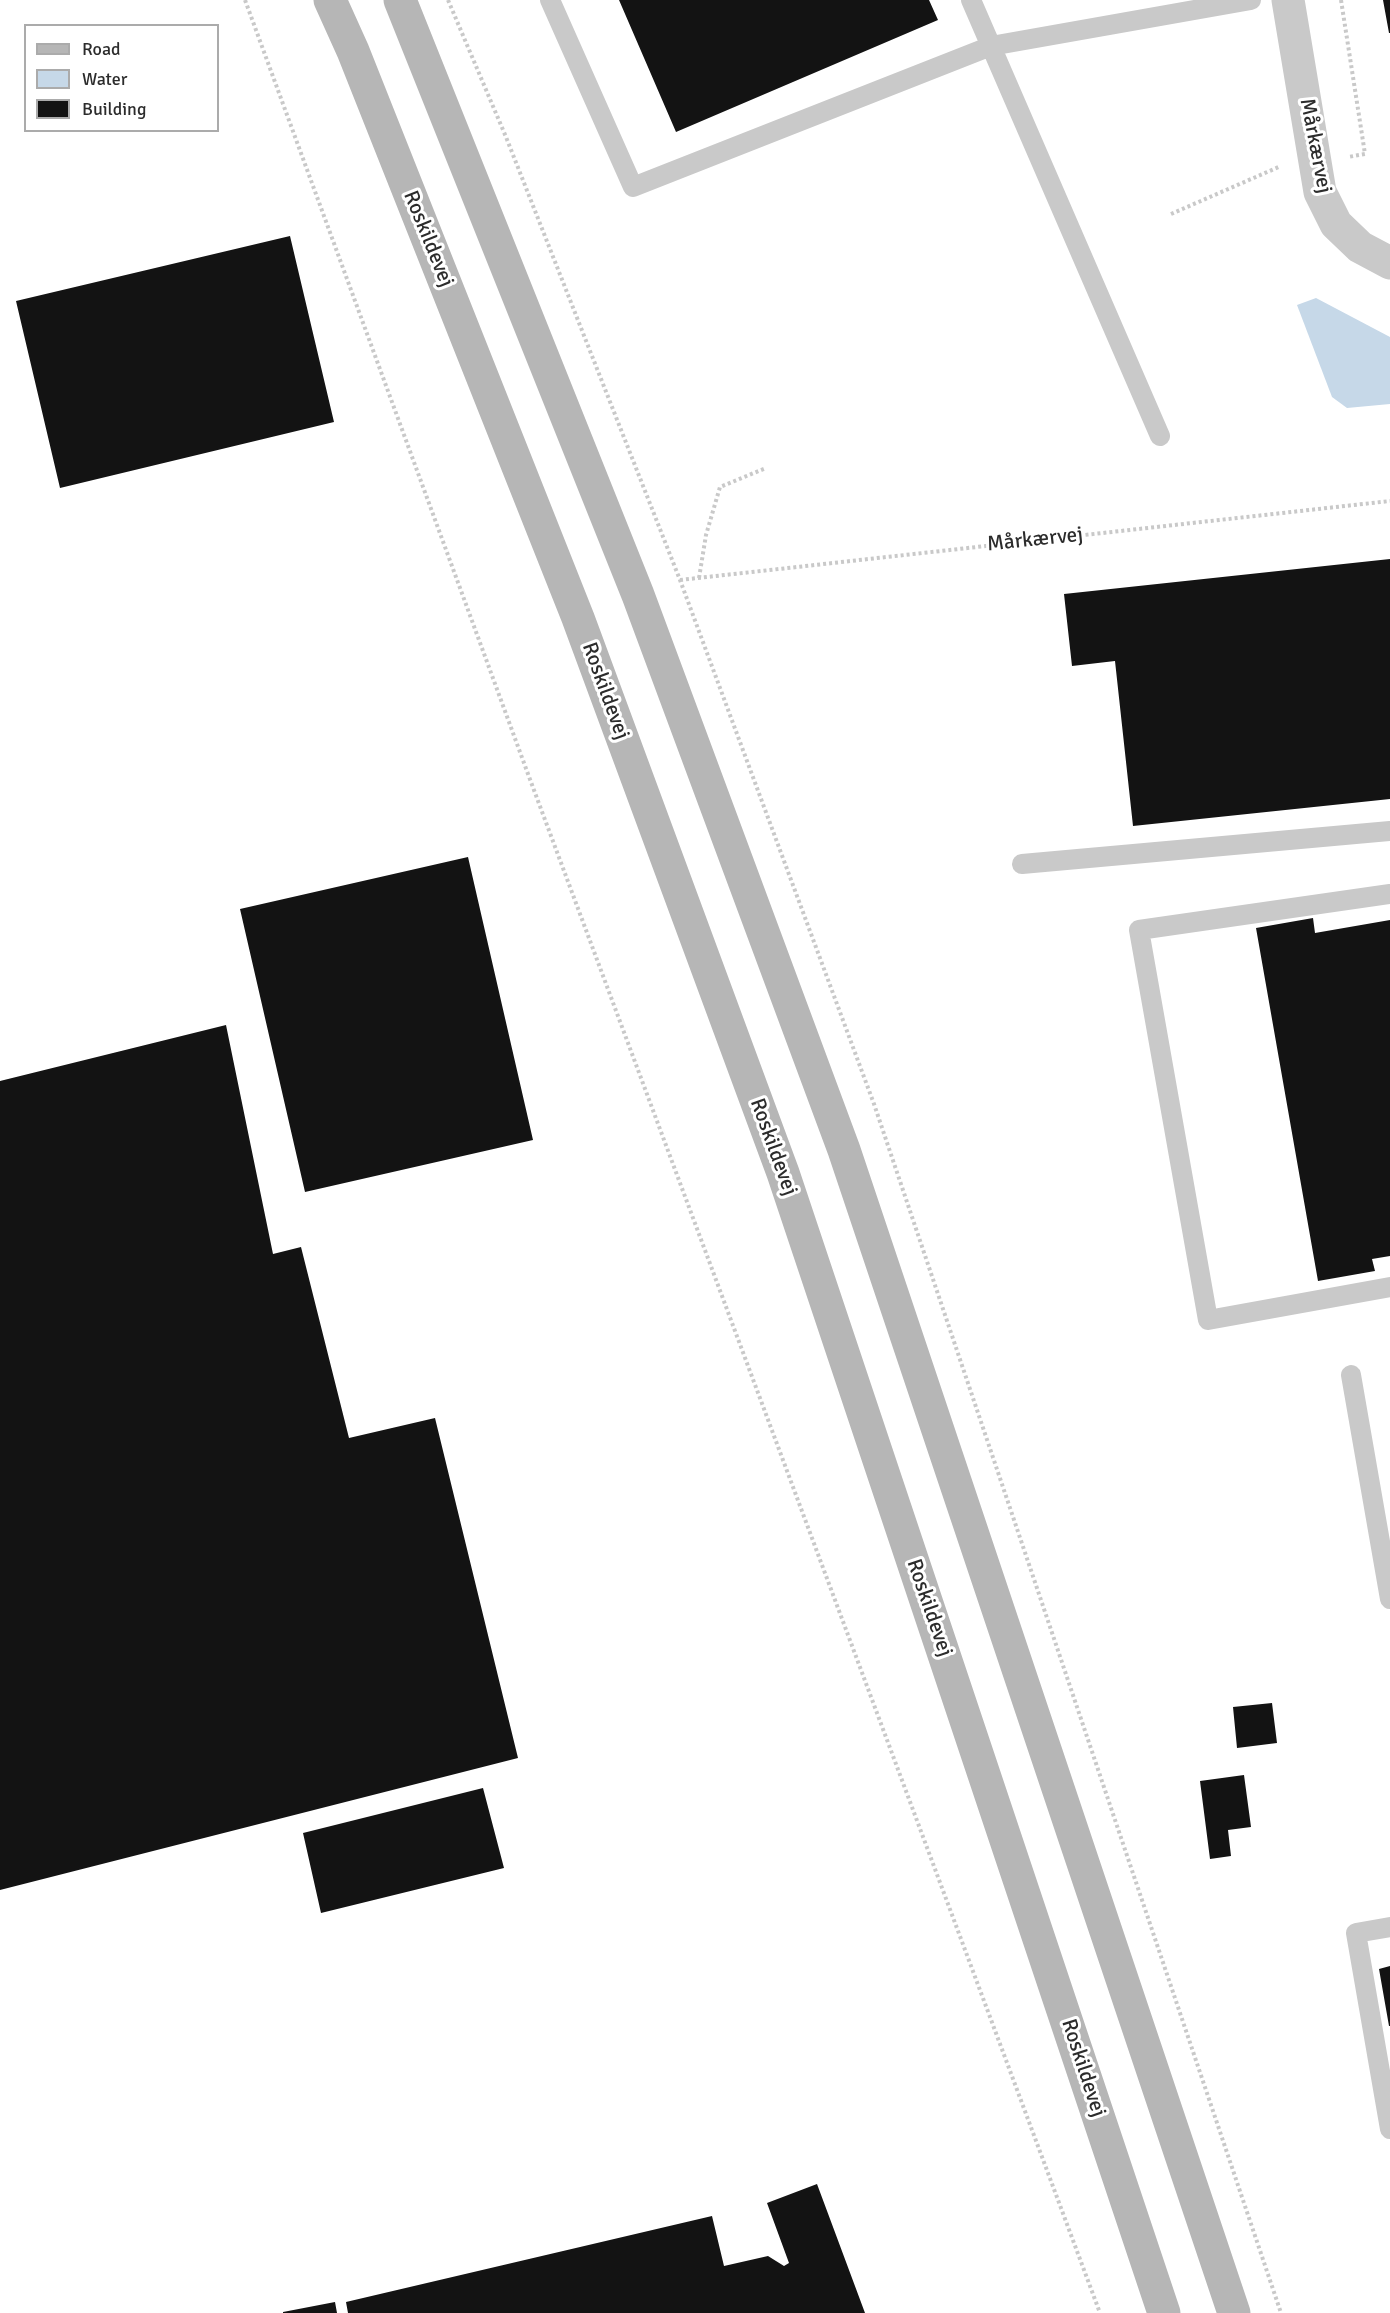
<!DOCTYPE html>
<html>
<head>
<meta charset="utf-8">
<style>
  body { margin:0 }
  #map { position:relative; width:1390px; height:2313px; overflow:hidden; background:#fff; font-family:Signika,sans-serif }
  canvas { display:block }
  .legend { position:absolute; left:24px; top:24px; width:195px; height:108px; box-sizing:border-box; background:#fff; border:2px solid #ababab; margin:0; padding:8px 10px; list-style:none; font-size:18px; color:#2c2c2c }
  .legend li { display:flex; align-items:center; gap:12px; height:30px }
  .legend b { width:30px; border:2px solid #ababab }
</style>
</head>
<body>
<div id="map">
<canvas width="1390" height="2313"></canvas>
<ul class="legend">
<li><b style="height:8px;background:#b6b6b6"></b>Road</li>
<li><b style="height:16px;background:#c6d8e8"></b>Water</li>
<li><b style="height:16px;background:#131313"></b>Building</li>
</ul>
</div>
<script>
const ctx = document.querySelector('canvas').getContext('2d');
ctx.lineJoin = 'round';
function fill(path, color) { ctx.fillStyle = color; ctx.fill(path, 'evenodd'); }
const shape = rows => new Path2D(rows.map(r => 'M' + r).join(''));
function stroke(path, color, width, dash) { ctx.strokeStyle = color; ctx.lineWidth = width; ctx.lineCap = dash ? 'butt' : 'round'; ctx.setLineDash(dash || []); ctx.stroke(path); }
function write(font, color, halo, rows, align = 'center') {
  ctx.font = font + ' Signika,sans-serif'; ctx.lineWidth = 6; ctx.setLineDash([]); ctx.textBaseline = 'middle'; ctx.strokeStyle = halo; ctx.fillStyle = color; for (const [text, x, y, turn = 0] of rows) {
    ctx.save(); ctx.translate(x, y); ctx.rotate((+turn || 0) * Math.PI / 180); ctx.textAlign = isNaN(turn) ? turn : align; if (halo) ctx.strokeText(text, 0, 0); ctx.fillText(text, 0, 0); ctx.restore();
  }
}
const water = shape([
  [1316,298,1390,337,1390,404,1347,408,1332,397,1297,305]
]);
const building = shape([
  [619,0,929,0,938,20,676,132],
  [1383,0,1390,0,1390,33,1389,33],
  [290,236,334,422,60,488,16,301],
  [1390,559,1390,799,1133,826,1115,661,1072,666,1064,594],
  [468,857,533,1140,305,1192,240,909],
  [1313,918,1315,933,1390,920,1390,1256,1372,1259,1375,1271,1318,1281,1256,928],
  [226,1025,273,1254,301,1247,349,1438,435,1418,518,1758,0,1890,0,1081],
  [1272,1703,1277,1743,1237,1748,1233,1707],
  [1244,1775,1251,1827,1228,1830,1231,1856,1210,1859,1200,1781],
  [483,1788,504,1868,321,1913,303,1833],
  [1390,1966,1390,2026,1389,2026,1379,1969],
  [817,2184,865,2313,348,2313,346,2302,712,2216,724,2266,768,2256,784,2266,789,2263,767,2203],
  [335,2302,337,2313,283,2313,283,2312]
]);
const path = shape([
  [245,0,528,774,1100,2313],
  [448,0,506,137,680,580,874,1104,1281,2313],
  [1341,0,1365,154,1348,157],
  [1171,214,1281,166],
  [699,578,706,535,720,487,766,468],
  [680,580,1390,501]
]);
const lane = shape([
  [550,0,633,187,991,46,1251,0],
  [971,0,1160,436],
  [1022,864,1390,831],
  [1390,894,1139,930,1208,1320,1390,1287],
  [1351,1375,1390,1599],
  [1390,1927,1356,1933,1390,2129]
]);
const street = shape([
  [1288,0,1320,192,1336,224,1360,247,1390,263]
]);
const secondary = shape([
  [330,0,353,51,578,618,783,1173,1164,2313],
  [400,0,638,595,844,1150,1234,2313]
]);
const streetNames = [
  ["Mårkærvej",1315,146,79],
  ["Roskildevej",428,239,68],
  ["Mårkærvej",1035,540,-6],
  ["Roskildevej",605,691,70],
  ["Roskildevej",773,1147,70],
  ["Roskildevej",929,1608,71],
  ["Roskildevej",1083,2068,72]
];
fill(water, '#c6d8e8');
fill(building, '#131313');
stroke(path, '#c9c9c9', 4, [3, 3]);
stroke(lane, '#c9c9c9', 20);
stroke(street, '#c9c9c9', 33);
stroke(secondary, '#b6b6b6', 33);
write('21px', '#2c2c2c', '#fff', streetNames);
</script>
</body>
</html>
